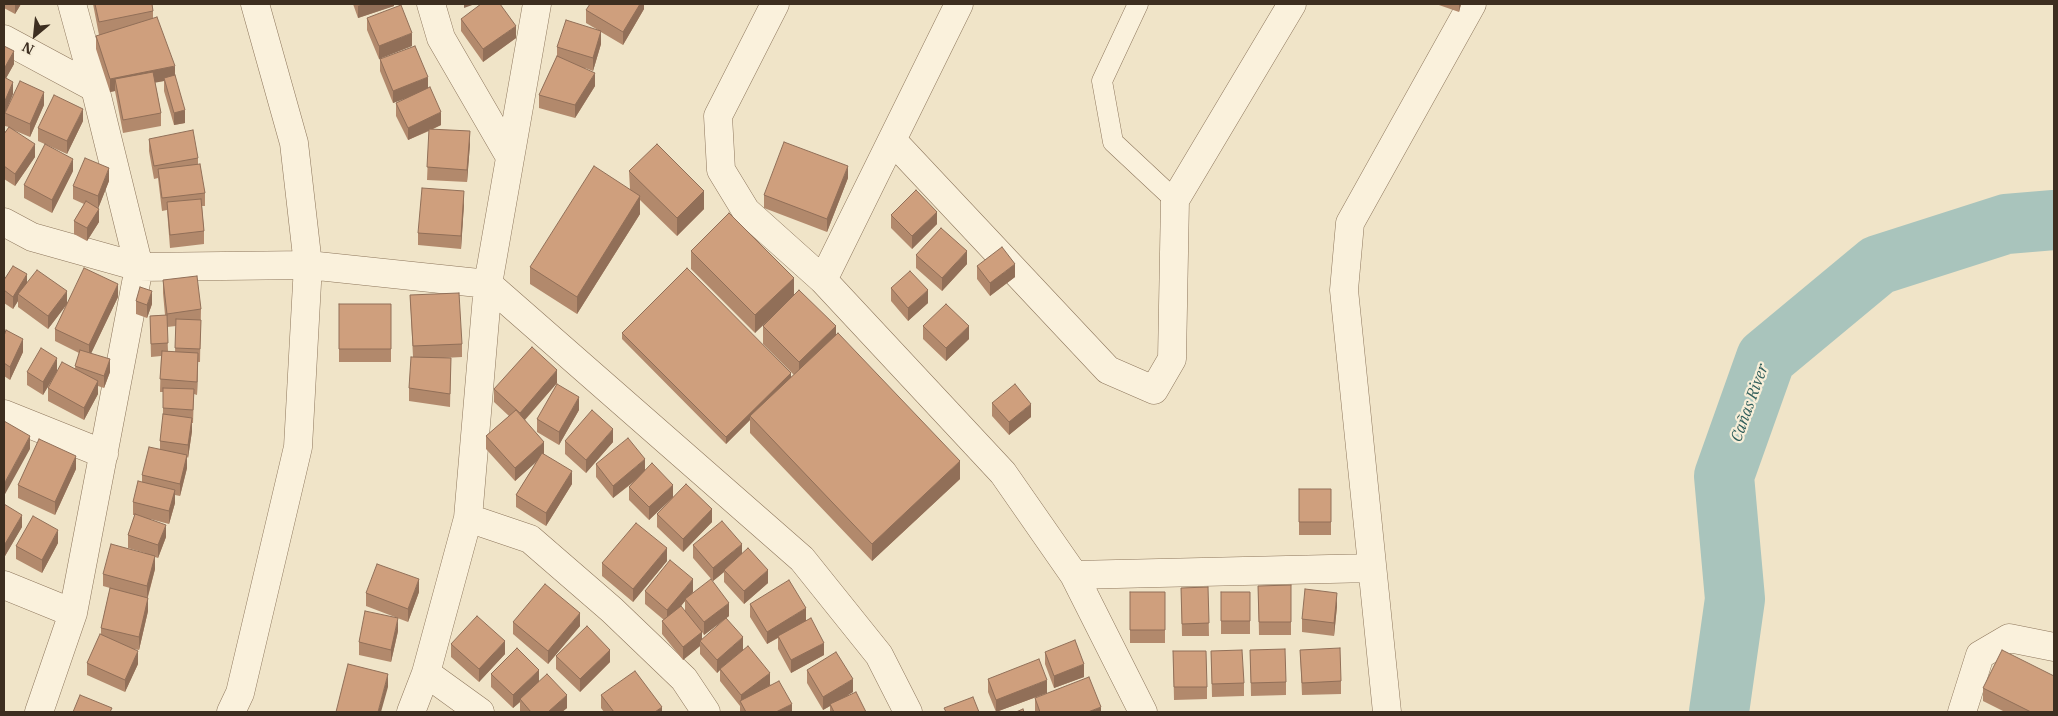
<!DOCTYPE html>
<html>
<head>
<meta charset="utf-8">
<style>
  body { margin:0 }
  #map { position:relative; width:2058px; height:716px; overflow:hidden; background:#f0e4c8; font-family:"IBM Plex Serif",serif }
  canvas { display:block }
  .frame { position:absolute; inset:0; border:5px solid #3d2e20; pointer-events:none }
  .north { position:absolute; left:10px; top:10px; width:50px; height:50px; -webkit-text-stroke:4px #f7eed8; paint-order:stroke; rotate:208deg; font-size:14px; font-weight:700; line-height:20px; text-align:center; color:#3d2e20 }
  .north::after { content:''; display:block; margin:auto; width:18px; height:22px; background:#3d2e20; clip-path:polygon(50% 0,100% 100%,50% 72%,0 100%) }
</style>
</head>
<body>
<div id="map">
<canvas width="2058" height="716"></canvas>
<div class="frame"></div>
<div class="north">N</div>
</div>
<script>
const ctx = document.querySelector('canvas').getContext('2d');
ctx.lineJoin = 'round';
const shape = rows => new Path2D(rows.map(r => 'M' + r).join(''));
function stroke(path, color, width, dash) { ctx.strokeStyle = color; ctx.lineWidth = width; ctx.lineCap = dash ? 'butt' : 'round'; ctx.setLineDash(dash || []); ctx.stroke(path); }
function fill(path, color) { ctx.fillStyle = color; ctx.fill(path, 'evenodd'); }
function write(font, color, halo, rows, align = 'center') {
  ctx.font = font + ' "IBM Plex Serif",serif'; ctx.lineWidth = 4.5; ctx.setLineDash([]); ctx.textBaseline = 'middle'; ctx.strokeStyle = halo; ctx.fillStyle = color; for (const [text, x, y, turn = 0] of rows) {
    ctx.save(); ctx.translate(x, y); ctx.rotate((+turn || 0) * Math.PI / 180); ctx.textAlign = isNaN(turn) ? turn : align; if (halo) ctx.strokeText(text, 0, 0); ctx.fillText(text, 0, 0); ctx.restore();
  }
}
const river = shape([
  [1719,712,1735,599,1724,476,1766,358,1878,265,2006,224,2054,220]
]);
const lane = shape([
  [1138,4,1102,81,1113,142,1175,200]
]);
const street = shape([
  [431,4,441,38,510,157],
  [775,4,718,116,721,170,746,211,823,280,1003,473,1074,575,1143,712],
  [4,39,95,88],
  [892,140,1108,370,1154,390,1172,359,1175,200,1292,4],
  [4,222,32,237,139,267,308,265,488,284,802,559,879,655,908,712],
  [823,280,959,4],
  [4,414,104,454],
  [468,518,530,539,612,610,684,679,706,712],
  [1074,575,1372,568],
  [4,585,73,613],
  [426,673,480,712],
  [39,712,73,613,139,267,95,88,72,4],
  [231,712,240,693,298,447,308,265,294,143,255,4],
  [411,712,426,673,468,518,488,284,537,4],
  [1387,712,1344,290,1350,223,1472,4],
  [1962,712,1980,655,2009,638,2054,647]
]);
const wall = shape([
  [4,4,21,4,15,14,4,8],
  [93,4,152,4,153,11,153,18,175,75,185,123,174,125,164,91,164,81,155,82,161,113,161,126,123,133,115,91,110,92,96,49,96,36,99,35],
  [353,4,394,4,394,6,358,18],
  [644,4,644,9,623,45,601,32,601,44,593,71,585,68,595,86,575,118,539,108,539,95,557,56,557,47,598,30,586,23,586,10],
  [1436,4,1461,4,1459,12],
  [367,18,412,46,381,58,428,88,441,125,433,129,470,144,467,182,427,180,429,131,408,140,396,116,396,103,406,98,393,103,380,71,380,59,379,59,367,30],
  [461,19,516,38,483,62,461,31],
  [4,46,14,64,6,78,13,94,5,113,44,105,30,137,11,129,35,157,15,186,4,179,4,134,9,127,5,126],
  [83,121,67,154,38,141,38,128],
  [149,139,198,158,198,164,205,193,205,206,202,206,204,231,204,244,170,248,167,210,162,211,158,178,154,179,149,151],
  [73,171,52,213,24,198,24,185],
  [629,171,704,209,677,236,640,200,640,214,577,314,530,284,530,267,630,189],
  [848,178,827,232,764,208,764,195],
  [109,181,98,208,99,222,87,241,74,234,74,221,84,204,73,199,73,186],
  [464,204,461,249,418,245,418,233],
  [891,215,937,224,912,249,891,228],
  [691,251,794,278,755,333,691,269],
  [916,255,967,264,942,291,916,268],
  [977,266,1015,277,990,296,977,279],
  [4,280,27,283,67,304,48,329,18,307,18,301,13,309,4,303],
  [163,280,201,309,200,362,198,362,197,395,194,394,193,423,192,423,192,431,188,458,187,457,187,468,180,496,175,495,175,503,169,524,150,519,166,537,158,558,155,557,155,569,148,597,148,611,139,650,133,649,138,664,125,692,87,675,87,663,101,634,101,628,110,588,103,586,103,574,145,553,128,548,128,535,135,515,133,515,133,502,142,482,142,475,160,449,160,441,163,418,163,392,160,392,161,356,151,357,150,316,165,315,163,293],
  [176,326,175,352,168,351,167,327],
  [891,288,928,303,908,321,891,301],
  [410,295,462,344,462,357,444,358,451,358,450,407,409,401,409,388,413,357],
  [118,297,91,353,110,372,104,388,98,386,98,394,84,420,48,401,48,388,57,372,43,395,27,385,27,372,57,371,75,368,79,353,55,341,55,329],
  [136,301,152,304,147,318,136,314],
  [339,304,391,304,391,362,339,362],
  [763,326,836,335,960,479,872,561,750,433,750,420,726,444,622,339,622,333,791,377,794,375,763,344],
  [923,326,969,339,946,361,923,339],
  [4,336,23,352,10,380,4,376],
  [557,383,525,420,544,454,572,484,546,526,516,507,516,495,537,461,515,481,486,449,486,436,509,416,494,402,494,389],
  [992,403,1031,417,1009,435,992,416],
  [579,410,559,445,537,432,537,419],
  [565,441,613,442,586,473,565,454],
  [596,464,645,471,673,497,712,522,683,552,657,527,657,514,669,501,649,520,629,500,629,487,635,481,613,498,596,477],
  [76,469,55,515,18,498,18,485],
  [1299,489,1331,489,1331,535,1299,535],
  [4,504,22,527,5,556,4,556],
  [58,543,42,573,16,559,16,546],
  [693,545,742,554,768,583,744,604,724,582,724,572,713,581,693,558],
  [667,561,633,602,602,576,602,563],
  [1291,585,1291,635,1259,635,1258,586],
  [1208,587,1209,636,1182,636,1181,588],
  [645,591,693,592,692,594,729,616,704,635,702,632,702,639,743,650,792,712,740,712,740,706,720,681,720,670,717,673,700,654,700,646,683,660,662,634,662,621,664,620,645,604],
  [685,601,685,611,681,606],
  [419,592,408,622,366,606,366,593],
  [1130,592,1165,592,1165,643,1130,643],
  [1221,592,1250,592,1250,634,1221,634],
  [750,604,806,621,824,655,791,673,778,649,778,638,767,644,750,617],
  [1337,606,1334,636,1302,632,1302,619],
  [513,622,580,626,548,664,513,634],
  [398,631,391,662,359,655,359,642],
  [451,644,505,654,479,682,451,657],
  [1250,650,1286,682,1286,695,1251,696],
  [1300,650,1341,681,1341,694,1302,695],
  [1173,651,1207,687,1207,699,1174,700],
  [1211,651,1244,683,1244,696,1212,697],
  [1045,652,1084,677,1054,688,1045,664],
  [556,656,610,662,580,692,556,669],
  [807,670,853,692,848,695,866,712,830,712,830,706,823,710,807,683],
  [491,674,539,682,567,708,562,712,520,712,520,702,513,708,491,687],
  [988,679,1047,693,996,712,988,692],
  [1983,688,2054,712,2005,712,1983,701],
  [601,695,662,712,604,712,601,708],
  [1035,698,1101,712,1035,712]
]);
const shadedWall = shape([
  [15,4,21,4,15,14],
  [363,4,394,4,394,6,358,18,358,6],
  [464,4,475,4,464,8],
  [640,4,644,4,644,9,623,45,623,32],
  [1459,4,1461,4,1459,12],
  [516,26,516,38,483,62,483,49],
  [601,31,601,44,593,71,593,58],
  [412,33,412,46,379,59,379,46],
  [14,51,14,64,4,82,4,69],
  [175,66,175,79,164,78,164,81,117,90,115,79,115,91,110,92,110,79],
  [595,73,595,86,575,118,575,105],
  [428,77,428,90,393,103,393,91],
  [13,82,13,94,4,116,4,103],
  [44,92,44,105,30,137,30,124],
  [83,109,83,121,67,154,67,141],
  [185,110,185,123,174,125,174,113],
  [441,112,441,125,408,140,408,128],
  [470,131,470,144,467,182,467,170],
  [35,144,35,157,15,186,15,174],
  [73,159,73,171,52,213,52,200],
  [848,166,848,178,827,232,827,219],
  [109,168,109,181,98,209,98,196],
  [464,191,464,204,461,249,461,236],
  [704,191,704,209,677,236,677,218],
  [640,196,640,214,577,314,577,297],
  [99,209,99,222,87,241,87,228],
  [937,212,937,224,912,249,912,236],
  [967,251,967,264,942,291,942,278],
  [1015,264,1015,277,990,296,990,283],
  [27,274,27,287,18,294,18,301,13,309,13,297],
  [794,278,794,296,755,333,755,315],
  [118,284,118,297,89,358,89,345],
  [928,290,928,303,908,321,908,308],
  [67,291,67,304,48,329,48,316],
  [152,291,152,304,147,318,147,305],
  [836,326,836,344,799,380,799,362],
  [969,326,969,339,946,361,946,348],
  [23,339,23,352,10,380,10,367],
  [198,353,198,366,197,395,197,382],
  [57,358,57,371,43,395,43,382],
  [110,359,110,372,104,388,104,376],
  [557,370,557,383,520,425,520,413],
  [791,373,791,380,750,416,750,420,726,444,726,437],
  [98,381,98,394,84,420,84,408],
  [579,397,579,410,559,445,559,432],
  [1031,404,1031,417,1009,435,1009,422],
  [192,418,192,431,188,458,188,445],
  [613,429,613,442,586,473,586,460],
  [30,436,30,449,4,496,4,484],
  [544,442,544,455,515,481,515,468],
  [187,455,187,468,180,496,180,484],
  [76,456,76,469,55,515,55,502],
  [645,459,645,472,613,498,613,486],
  [960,461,960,479,872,561,872,544],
  [572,471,572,484,546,526,546,513],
  [673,485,673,497,649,520,649,507],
  [175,490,175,503,169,524,169,511],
  [712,509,712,522,683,552,683,539],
  [22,515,22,527,5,556,5,544],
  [166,525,166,537,158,558,158,545],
  [58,530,58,543,42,573,42,560],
  [742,544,742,557,724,570,724,572,713,581,713,568],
  [667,548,667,561,633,602,633,589],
  [155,556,155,569,147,599,147,586],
  [768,570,768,583,744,604,744,591],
  [419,579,419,592,408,622,408,609],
  [693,579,693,592,686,600,685,599,685,601,667,623,667,610],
  [1337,593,1337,606,1334,636,1334,623],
  [148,598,148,611,139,650,139,637],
  [729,603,729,616,704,635,704,622],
  [806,608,806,621,767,644,767,632],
  [580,613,580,626,548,664,548,651],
  [398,618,398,631,391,662,391,650],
  [702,632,702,643,700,641,700,646,683,660,683,647],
  [743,637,743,650,720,669,720,670,717,673,717,660],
  [505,641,505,654,479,682,479,669],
  [824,643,824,655,791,673,791,660],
  [610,650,610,662,580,692,580,679],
  [138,651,138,664,125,692,125,680],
  [1084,664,1084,677,1054,688,1054,676],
  [539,670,539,683,520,699,520,702,513,708,513,695],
  [770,673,770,685,741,704,741,695],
  [388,674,388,687,381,712,378,712],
  [853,679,853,692,830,706,830,704,830,706,823,710,823,697],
  [1047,680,1047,693,996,712,996,700],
  [567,695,567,708,562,712,548,712],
  [792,704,792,712,776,712],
  [662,707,662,712,655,712],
  [1101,707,1101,712,1088,712]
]);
const building = shape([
  [95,4,152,4,153,11,99,22,95,4],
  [481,4,500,4,516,26,483,49,461,19,481,4],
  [590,4,640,4,623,32,586,10,590,4],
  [401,5,412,33,379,46,367,18,401,5],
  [157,17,175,66,110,79,96,36,157,17],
  [566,20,601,31,593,58,557,47,566,20],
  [4,46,14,51,4,69,4,46],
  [415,46,428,77,393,91,380,59,415,46],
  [557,56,595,73,575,105,539,95,557,56],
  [153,72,161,113,123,120,115,79,153,72],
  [175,75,185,110,174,113,164,78,175,75],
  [4,77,13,82,4,103,4,77],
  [20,81,44,92,30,124,5,113,20,81],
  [430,87,441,112,408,128,396,103,430,87],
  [54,95,83,109,67,141,38,128,54,95],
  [9,127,35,144,15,174,4,166,4,134,9,127],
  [429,129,470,131,467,170,427,167,429,129],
  [193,130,198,158,154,166,149,139,193,130],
  [784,142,848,166,827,219,764,195,784,142],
  [45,144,73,159,52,200,24,185,45,144],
  [657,144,704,191,677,218,629,171,657,144],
  [85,158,109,168,98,196,73,186,85,158],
  [200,164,205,193,162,198,158,169,200,164],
  [594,166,640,196,577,297,530,267,594,166],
  [422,188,464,191,461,236,418,233,422,188],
  [916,190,937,212,912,236,891,215,916,190],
  [201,199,204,231,170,235,167,202,201,199],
  [86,201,99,209,87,228,74,221,86,201],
  [729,213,794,278,755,315,691,251,729,213],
  [941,228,967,251,942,278,916,255,941,228],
  [1002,247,1015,264,990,283,977,266,1002,247],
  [13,266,27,274,13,297,4,290,4,280,13,266],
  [84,268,118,284,89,345,55,329,84,268],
  [687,268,791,373,726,437,622,333,687,268],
  [37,270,67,291,48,316,18,294,37,270],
  [910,271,928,290,908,308,891,288,910,271],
  [197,276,201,309,167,314,163,280,197,276],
  [140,287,152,291,147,305,136,301,140,287],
  [799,290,836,326,799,362,763,326,799,290],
  [459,293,462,344,413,346,410,295,459,293],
  [339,304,391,304,391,349,339,349,339,304],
  [946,304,969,326,946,348,923,326,946,304],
  [167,315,168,343,151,344,150,316,167,315],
  [176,319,201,320,200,349,175,348,176,319],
  [6,330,23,339,10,367,4,363,4,336,6,330],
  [838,333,960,461,872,544,750,416,838,333],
  [532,347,557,370,520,413,494,389,532,347],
  [41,348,57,358,43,382,27,372,41,348],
  [80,350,110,359,104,376,75,366,80,350],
  [162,351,198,353,197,382,160,379,162,351],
  [411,357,451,358,450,394,409,388,411,357],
  [62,362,98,381,84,408,48,388,62,362],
  [557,384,579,397,559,432,537,419,557,384],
  [1015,384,1031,404,1009,422,992,403,1015,384],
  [163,388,194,389,193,410,163,408,163,388],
  [516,410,544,442,515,468,486,436,516,410],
  [592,410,613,429,586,460,565,441,592,410],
  [163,414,192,418,188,445,160,441,163,414],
  [4,421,30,436,4,484,4,421],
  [628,438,645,459,613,486,596,464,628,438],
  [39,439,76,456,55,502,18,485,39,439],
  [149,447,187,455,180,484,142,475,149,447],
  [542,453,572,471,546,513,516,495,542,453],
  [652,463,673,485,649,507,629,487,652,463],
  [138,481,175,490,169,511,133,502,138,481],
  [686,484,712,509,683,539,657,514,686,484],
  [1299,489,1331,489,1331,522,1299,522,1299,489],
  [4,504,22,515,5,544,4,543,4,504],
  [135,514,166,525,158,545,128,535,135,514],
  [33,516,58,530,42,560,16,546,33,516],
  [722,521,742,544,713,568,693,545,722,521],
  [636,523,667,548,633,589,602,563,636,523],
  [111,544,155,556,147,586,103,574,111,544],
  [748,548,768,570,744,591,724,570,748,548],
  [670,560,693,579,667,610,645,591,670,560],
  [377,564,419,579,408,609,366,593,377,564],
  [711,579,729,603,704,622,685,599,711,579],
  [789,580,806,608,767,632,750,604,789,580],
  [545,584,580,613,548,651,513,622,545,584],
  [1291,585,1291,622,1259,622,1258,586,1291,585],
  [1208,587,1209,623,1182,624,1181,588,1208,587],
  [110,588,148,598,139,637,101,628,110,588],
  [1305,589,1337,593,1334,623,1302,619,1305,589],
  [1130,592,1165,592,1165,630,1130,630,1130,592],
  [1221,592,1250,592,1250,621,1221,621,1221,592],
  [681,606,702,632,683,647,662,621,681,606],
  [365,611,398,618,391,650,359,642,365,611],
  [477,616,505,641,479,669,451,644,477,616],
  [726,618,743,637,717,660,700,641,726,618],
  [811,618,824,643,791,660,778,636,811,618],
  [587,626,610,650,580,679,556,656,587,626],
  [100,634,138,651,125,680,87,663,100,634],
  [1075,640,1084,664,1054,676,1045,652,1075,640],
  [748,646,770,673,741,695,720,669,748,646],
  [517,648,539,670,513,695,491,674,517,648],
  [1340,648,1341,681,1302,683,1300,650,1340,648],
  [1285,649,1286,682,1251,683,1250,650,1285,649],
  [1242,650,1244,683,1212,684,1211,651,1242,650],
  [2002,650,2054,676,2054,712,2031,712,1983,688,2002,650],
  [1173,651,1206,651,1207,687,1174,687,1173,651],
  [836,652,853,679,823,697,807,670,836,652],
  [1039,659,1047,680,996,700,988,679,1039,659],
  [348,664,388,674,378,712,336,712,348,664],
  [635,671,662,707,655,712,614,712,601,695,635,671],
  [547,674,567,695,548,712,531,712,520,699,547,674],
  [1089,677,1101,707,1088,712,1040,712,1035,698,1089,677],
  [779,681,792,704,776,712,746,712,740,701,779,681],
  [856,692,866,712,834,712,830,704,856,692],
  [80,695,112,708,110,712,73,712,80,695],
  [973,697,979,712,946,712,944,708,973,697],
  [1023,709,1024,712,1016,712,1023,709]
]);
const waterNames = [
  ["Cañas River",1750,403,-70]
];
stroke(river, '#a9c4bc', 60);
stroke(lane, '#8d765c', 21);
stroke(street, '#8d765c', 29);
stroke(lane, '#faf1dc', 20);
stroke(street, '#faf1dc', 28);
fill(wall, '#b2896c');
fill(shadedWall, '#916f58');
fill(building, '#cf9f7d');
stroke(building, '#916f58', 1);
write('italic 16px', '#2f5d5a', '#f7eed8', waterNames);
</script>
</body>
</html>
